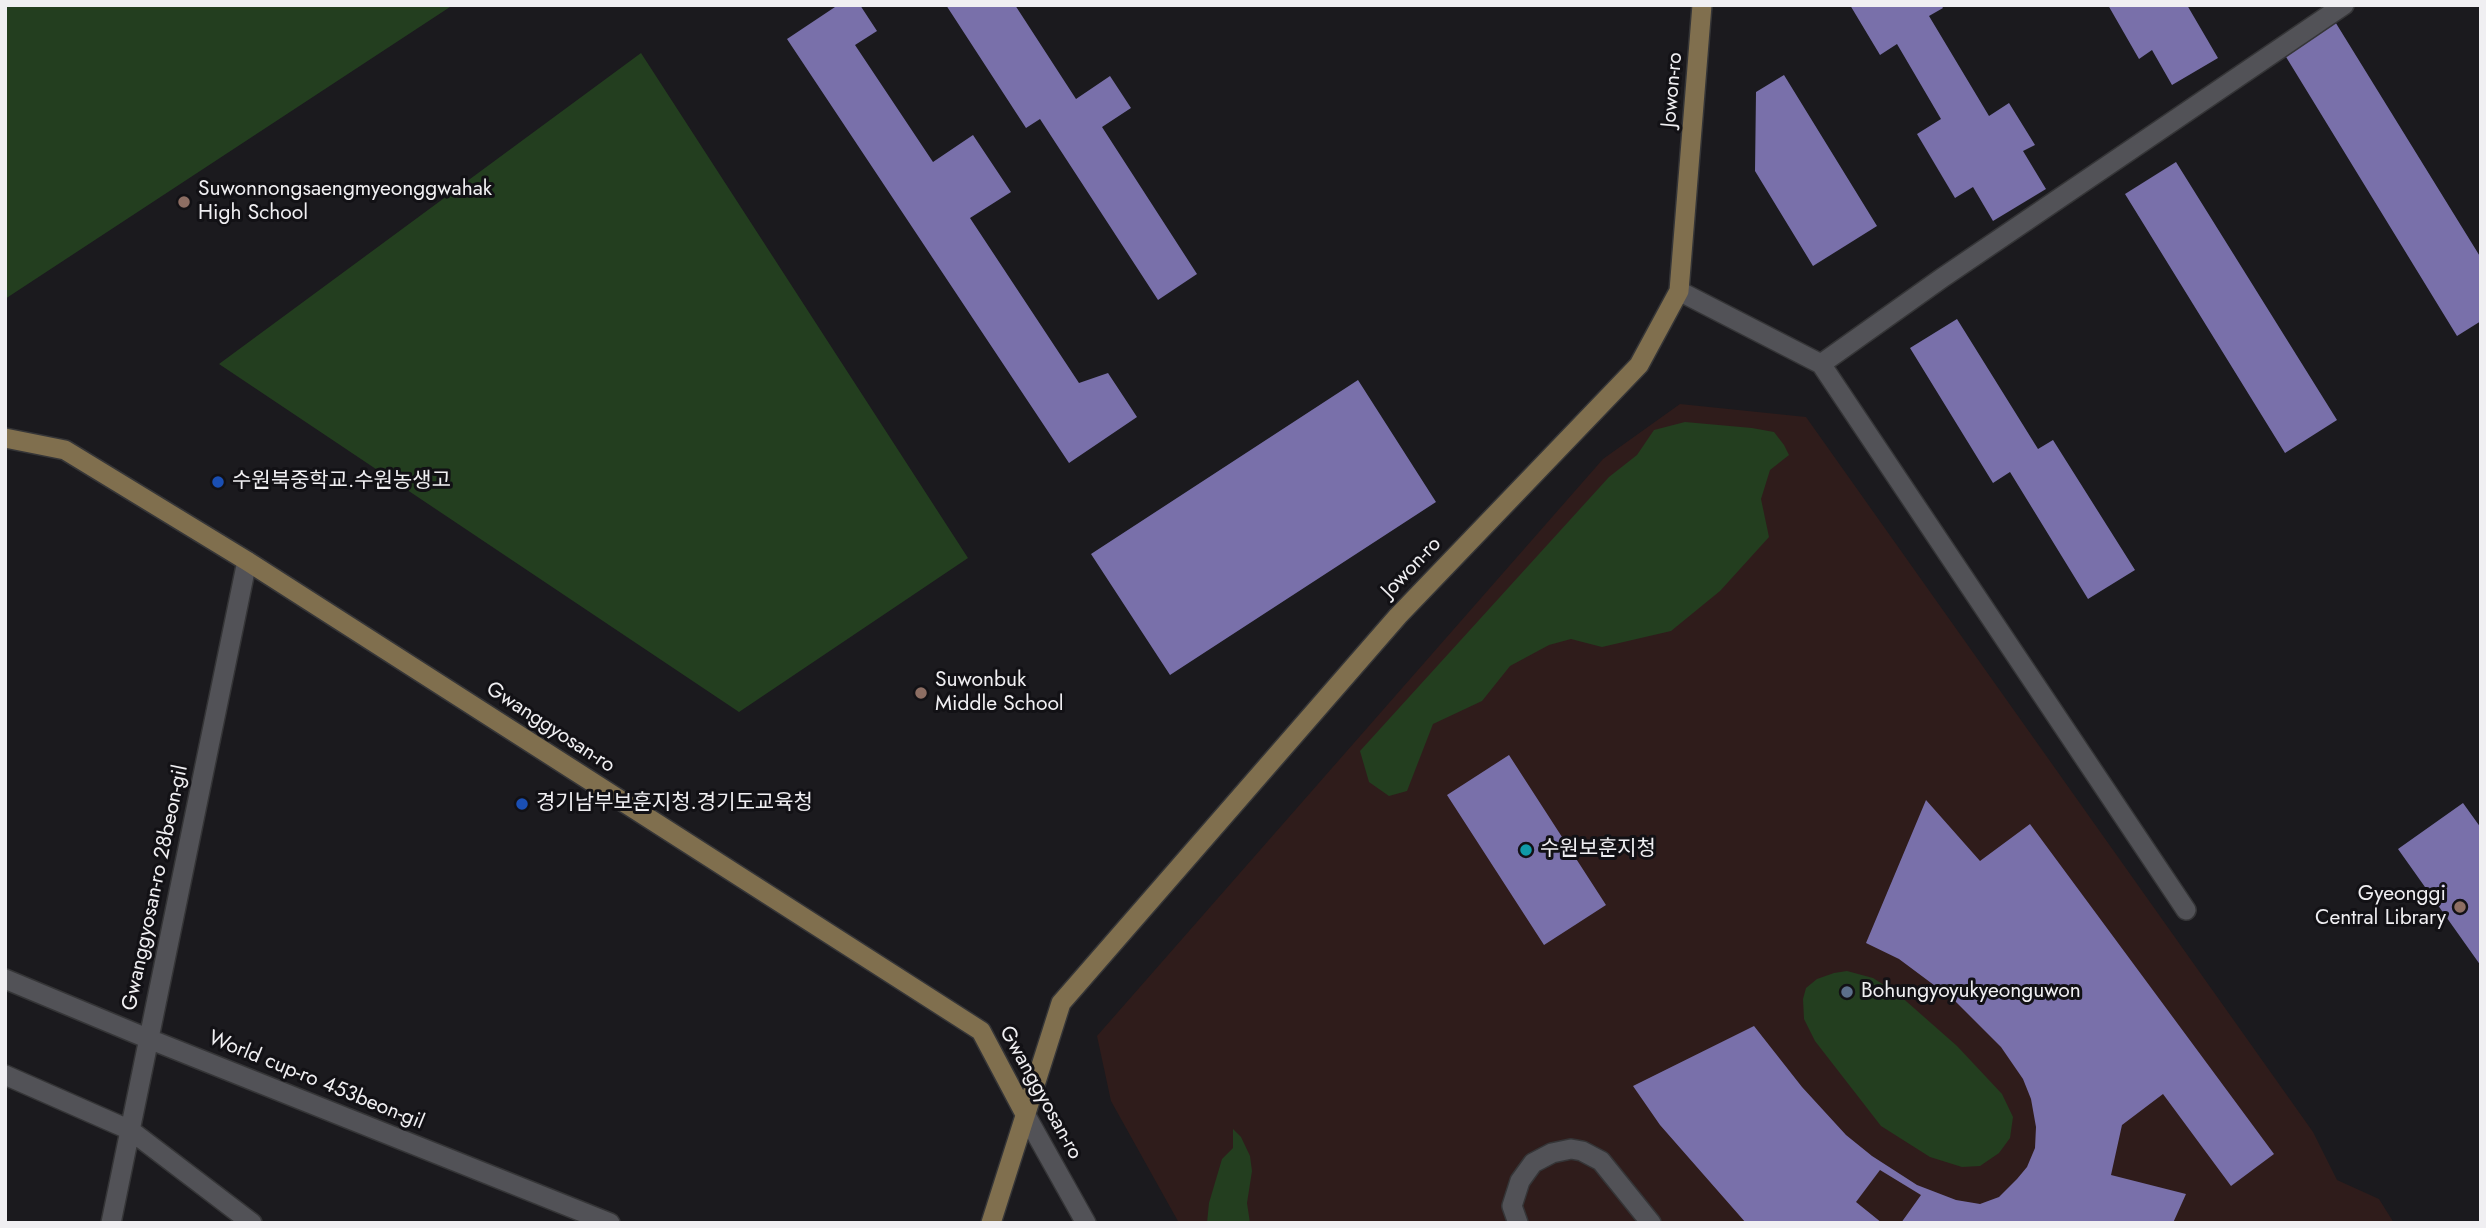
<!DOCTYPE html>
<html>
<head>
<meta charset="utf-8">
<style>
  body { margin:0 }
  #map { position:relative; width:2486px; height:1228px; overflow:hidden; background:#1b1a1e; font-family:Jost,sans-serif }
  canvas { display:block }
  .frame { position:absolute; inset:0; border:7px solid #f0eff2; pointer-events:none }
</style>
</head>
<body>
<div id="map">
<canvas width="2486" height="1228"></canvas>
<div class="frame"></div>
</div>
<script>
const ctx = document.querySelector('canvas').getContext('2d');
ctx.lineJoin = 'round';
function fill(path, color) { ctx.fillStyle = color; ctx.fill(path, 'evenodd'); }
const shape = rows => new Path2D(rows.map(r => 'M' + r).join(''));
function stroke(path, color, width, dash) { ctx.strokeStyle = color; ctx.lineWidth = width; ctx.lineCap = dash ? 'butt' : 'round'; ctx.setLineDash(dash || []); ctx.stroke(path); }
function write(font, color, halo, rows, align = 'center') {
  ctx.font = font + ' Jost,"Noto Sans KR",sans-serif'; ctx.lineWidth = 6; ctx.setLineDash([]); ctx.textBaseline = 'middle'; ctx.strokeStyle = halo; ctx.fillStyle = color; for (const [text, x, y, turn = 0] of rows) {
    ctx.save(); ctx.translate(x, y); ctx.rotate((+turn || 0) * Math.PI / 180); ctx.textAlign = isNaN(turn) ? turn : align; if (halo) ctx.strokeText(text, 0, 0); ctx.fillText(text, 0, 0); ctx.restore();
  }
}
const commercial = shape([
  [1680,404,1806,417,2313,1132,2337,1180,2379,1199,2394,1223,1179,1223,1111,1101,1097,1036,1603,459]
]);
const green = shape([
  [5,5,453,5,5,299],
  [641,53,968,558,739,712,219,364],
  [1685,422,1752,428,1774,432,1784,445,1789,455,1770,470,1761,499,1769,537,1720,591,1671,631,1602,647,1571,639,1549,645,1510,666,1482,701,1433,724,1407,791,1389,796,1369,782,1360,751,1609,477,1637,455,1654,430],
  [1847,971,1873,978,1898,994,1957,1046,2002,1094,2013,1117,2010,1138,1999,1153,1980,1166,1962,1167,1930,1157,1881,1126,1815,1041,1804,1019,1803,999,1806,988,1817,979,1834,973],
  [1233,1129,1241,1137,1250,1156,1252,1171,1247,1203,1250,1223,1207,1223,1209,1203,1222,1159,1233,1148]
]);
const building = shape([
  [838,5,860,5,877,31,855,45,933,162,973,135,1011,192,970,218,1079,383,1108,373,1137,417,1069,463,787,39],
  [946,5,1015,5,1076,99,1110,76,1131,108,1102,127,1197,274,1158,300,1040,119,1026,128],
  [1850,5,1941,5,1943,8,1929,16,1989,116,2009,103,2035,145,2023,151,2046,189,1993,221,1973,187,1955,198,1917,134,1941,119,1897,44,1880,55],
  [2108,5,2187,5,2218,58,2172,85,2152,50,2139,59],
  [2334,20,2481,258,2481,321,2457,336,2283,52],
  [1784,75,1877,226,1813,266,1755,171,1756,92],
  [2176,162,2337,420,2285,453,2125,194],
  [1957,319,2038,449,2053,440,2135,570,2088,599,2010,472,1993,483,1910,348],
  [1358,380,1436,502,1170,675,1091,554],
  [1509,755,1606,905,1544,945,1447,795],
  [1926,800,1980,861,2030,824,2274,1154,2231,1186,2163,1094,2122,1125,2111,1175,2186,1194,2173,1223,1901,1223,1921,1195,1880,1170,1856,1202,1882,1223,1746,1223,1660,1125,1633,1086,1754,1026,1802,1087,1846,1135,1872,1156,1917,1185,1956,1200,1980,1204,1999,1197,2017,1179,2027,1167,2035,1148,2036,1127,2031,1099,2023,1079,2001,1047,1954,1000,1899,959,1866,943],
  [2463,803,2481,828,2481,966,2398,849]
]);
const service = shape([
  [1518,1223,1512,1206,1520,1181,1533,1163,1552,1153,1571,1149,1582,1151,1601,1161,1651,1223]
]);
const minor = shape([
  [1679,291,1821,364,2186,910],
  [1821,364,1942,278,2344,5],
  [5,979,149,1039,610,1223],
  [5,1075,130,1130,252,1223],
  [111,1223,247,561]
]);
const tertiary = shape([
  [1025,1114,1086,1223]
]);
const secondary = shape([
  [5,438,65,450,247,561,981,1031,1025,1114],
  [991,1223,1061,1003,1398,616,1639,365,1679,291,1702,5]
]);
const markers = [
  [184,202,7,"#8d6e63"],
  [218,482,7,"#1a4fb4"],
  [921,693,7,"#8d6e63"],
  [522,804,7,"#1a4fb4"],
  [1526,850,7,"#0f9aa8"],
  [2460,907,7,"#8d6e63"],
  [1847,992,7,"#5c6f8a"]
];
const streetNames = [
  ["Jowon-ro",1673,90,-85],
  ["Jowon-ro",1412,568,-46],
  ["Gwanggyosan-ro",550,728,33],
  ["Gwanggyosan-ro 28beon-gil",156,888,-78],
  ["World cup-ro 453beon-gil",316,1081,22],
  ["Gwanggyosan-ro",1040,1093,61]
];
const poiNames = [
  ["Suwonnongsaengmyeonggwahak",198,190],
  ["High School",198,214],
  ["수원북중학교.수원농생고",232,482],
  ["Suwonbuk",935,681],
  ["Middle School",935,705],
  ["경기남부보훈지청.경기도교육청",536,804],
  ["수원보훈지청",1540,850],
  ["Gyeonggi",2446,895,"right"],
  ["Central Library",2446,919,"right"],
  ["Bohungyoyukyeonguwon",1861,992]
];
fill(commercial, '#2f1c1b');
fill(green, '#233e1f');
fill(building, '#7970aa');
stroke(service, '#353537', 22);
stroke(minor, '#353537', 22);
stroke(tertiary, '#353537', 22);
stroke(secondary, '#353537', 22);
stroke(service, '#525257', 19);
stroke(minor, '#525257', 19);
stroke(tertiary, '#525257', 19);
stroke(secondary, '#806f4e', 19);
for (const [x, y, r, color] of markers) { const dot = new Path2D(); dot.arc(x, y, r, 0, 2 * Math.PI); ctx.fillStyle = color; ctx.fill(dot); stroke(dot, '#121115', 2.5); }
write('21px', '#f0eff2', '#121115', streetNames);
write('21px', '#f0eff2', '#121115', poiNames, 'left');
</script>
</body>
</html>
